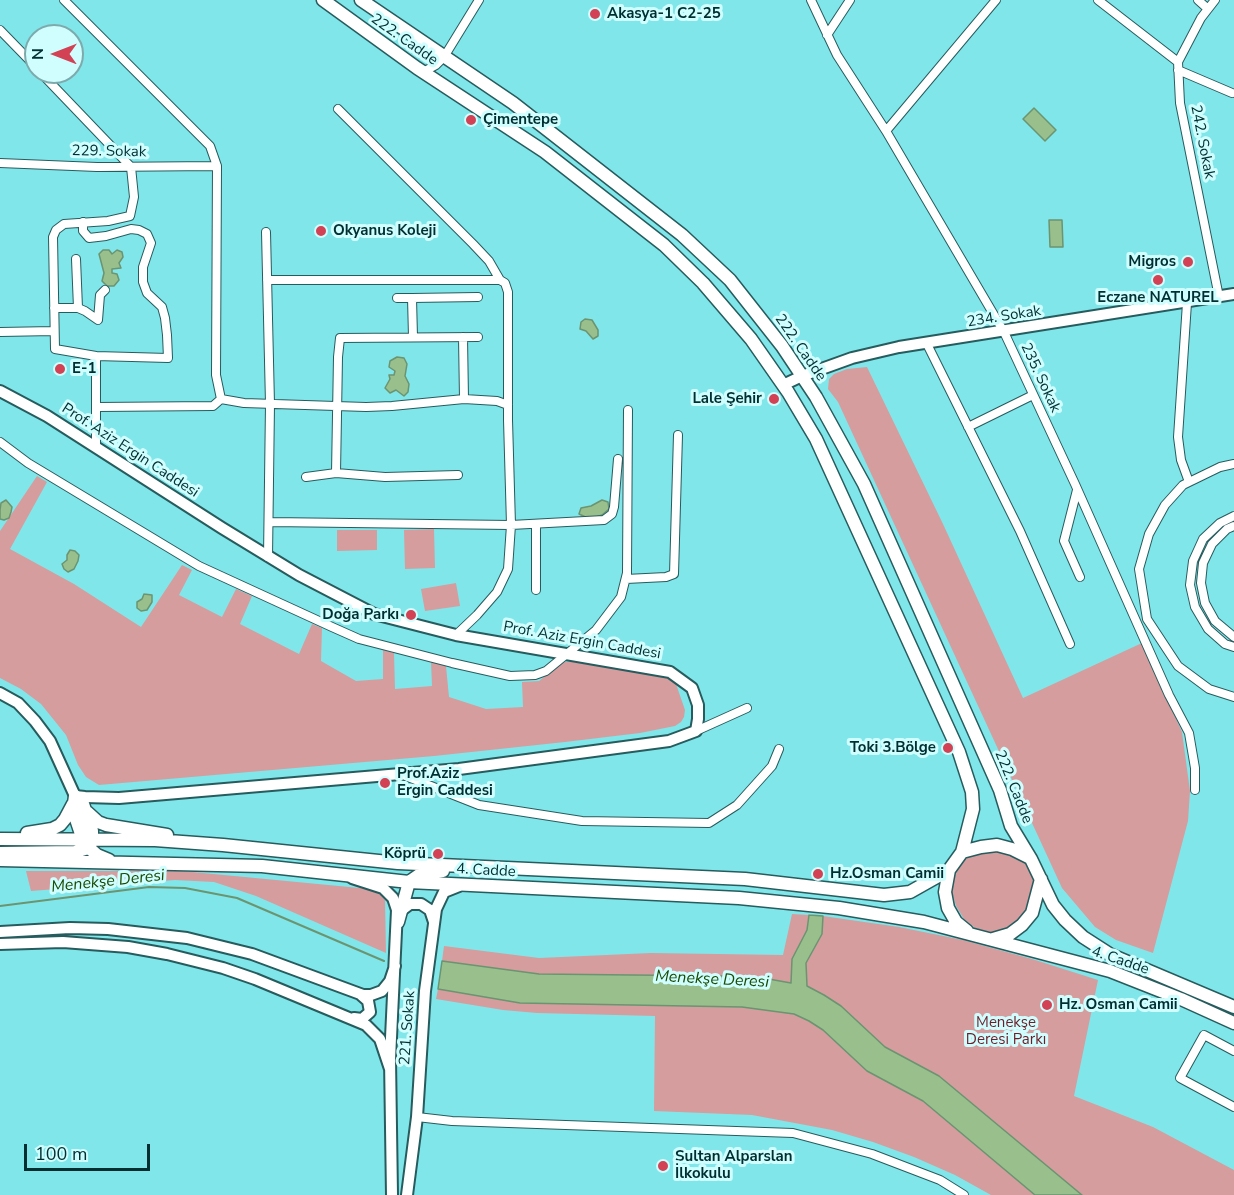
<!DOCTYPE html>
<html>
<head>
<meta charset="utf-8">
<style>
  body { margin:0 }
  #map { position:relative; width:1234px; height:1195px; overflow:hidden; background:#81e6e9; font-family:"Nunito Sans",sans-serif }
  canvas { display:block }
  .north { position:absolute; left:24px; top:24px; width:60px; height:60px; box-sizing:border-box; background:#d0feff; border:2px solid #7dabad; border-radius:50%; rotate:270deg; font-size:16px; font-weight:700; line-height:24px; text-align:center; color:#002f31 }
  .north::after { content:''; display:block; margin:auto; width:21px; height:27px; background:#d24254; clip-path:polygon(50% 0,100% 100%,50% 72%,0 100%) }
  .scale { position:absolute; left:24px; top:1144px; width:126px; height:27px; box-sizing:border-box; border:3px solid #002f31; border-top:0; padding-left:8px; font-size:18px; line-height:21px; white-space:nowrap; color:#002f31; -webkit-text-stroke:4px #d0feff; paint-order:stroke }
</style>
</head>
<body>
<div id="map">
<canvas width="1234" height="1195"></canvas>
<div class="north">N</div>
<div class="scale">100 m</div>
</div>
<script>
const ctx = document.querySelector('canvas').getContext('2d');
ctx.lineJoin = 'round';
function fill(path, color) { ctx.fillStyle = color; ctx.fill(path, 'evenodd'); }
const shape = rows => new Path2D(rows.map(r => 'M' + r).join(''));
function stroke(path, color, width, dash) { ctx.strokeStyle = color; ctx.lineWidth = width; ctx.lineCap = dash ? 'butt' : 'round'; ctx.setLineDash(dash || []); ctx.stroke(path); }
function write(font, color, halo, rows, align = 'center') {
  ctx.font = font + ' "Nunito Sans",sans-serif'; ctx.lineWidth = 6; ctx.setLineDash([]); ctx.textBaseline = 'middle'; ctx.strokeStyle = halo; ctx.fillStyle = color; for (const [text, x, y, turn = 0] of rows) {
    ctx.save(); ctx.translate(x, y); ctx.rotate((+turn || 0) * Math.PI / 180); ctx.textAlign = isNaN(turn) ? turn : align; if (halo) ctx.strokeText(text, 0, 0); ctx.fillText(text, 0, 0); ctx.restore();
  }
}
const green = shape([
  [867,367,943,524,1023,698,1142,643,1182,732,1190,791,1188,821,1153,953,1116,940,1095,927,1062,888,838,402,828,389,829,379,834,374,847,369],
  [37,476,47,482,10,549,74,584,141,627,182,565,192,570,179,595,222,617,236,589,252,596,240,624,299,654,312,624,322,628,321,661,356,681,383,679,383,650,394,653,395,689,432,686,431,662,446,666,449,697,486,709,523,707,522,682,539,681,558,666,565,662,574,662,670,678,676,684,685,710,684,717,681,722,675,726,640,733,565,742,434,756,99,785,86,777,78,765,66,735,41,704,21,689,0,678,0,531],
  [434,529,435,568,405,569,404,530],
  [337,530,377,530,377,550,337,551],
  [456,583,460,606,425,611,421,589],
  [995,847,1030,864,1036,876,1029,916,1004,932,990,932,975,928,964,919,956,906,952,892,954,877,960,865,970,855],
  [26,871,182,871,370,889,379,893,385,900,386,953,256,896,214,882,175,880,31,891],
  [792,914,809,915,807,930,792,959,791,983,763,978,726,976,539,974,442,961,444,946,539,958,651,953,783,955],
  [823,916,899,927,963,940,1032,959,1098,980,1074,1096,1153,1127,1234,1170,1234,1195,1082,1195,939,1076,885,1047,841,1006,824,995,807,986,806,963,821,934],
  [438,989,520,1003,742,1007,794,1014,809,1021,823,1030,867,1071,923,1101,1035,1195,991,1195,955,1175,914,1157,873,1142,832,1130,752,1115,654,1111,655,1016,537,1013,503,1010,436,999]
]);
const water = shape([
  [1034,108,1056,130,1045,141,1023,119,1034,108],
  [1049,220,1062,220,1063,247,1050,247,1049,220],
  [103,250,109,250,112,254,117,250,122,252,123,257,119,263,121,268,112,269,112,273,117,274,119,280,114,286,107,286,102,281,104,273,99,254,103,250],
  [585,319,592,320,598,330,598,336,593,339,586,331,580,329,581,322,585,319],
  [397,357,404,358,407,364,405,376,409,384,408,392,404,396,396,390,390,393,385,388,390,379,389,375,394,375,395,371,389,367,390,361,397,357],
  [6,500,12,507,11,512,9,518,4,520,0,519,0,510,1,503,6,500],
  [602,500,608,502,609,509,602,515,590,519,579,514,581,508,591,506,602,500],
  [70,550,75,551,79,555,78,561,74,569,68,572,64,569,62,564,67,560,67,555,70,550],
  [144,594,152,595,152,602,147,610,141,611,137,608,137,602,142,599,144,594],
  [809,915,823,916,822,934,806,963,807,986,824,995,841,1006,885,1047,939,1076,1082,1195,1035,1195,923,1101,867,1071,823,1030,809,1021,794,1014,742,1007,520,1003,438,989,442,961,539,974,726,976,763,978,791,983,792,959,807,930,809,915]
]);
const stream = shape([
  [0,906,149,887,185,888,237,898,384,961]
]);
const street = shape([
  [64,0,210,146,217,166,216,375,221,399],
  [811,0,837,55,886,131,1004,332,1075,484,1169,695,1189,733,1195,768,1195,790],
  [1098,0,1178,62],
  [1198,0,1208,9],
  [1215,0,1201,18,1178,62,1180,103,1219,297],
  [0,30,36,67],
  [827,35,850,0],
  [1178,70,1232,93],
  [40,72,131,167,134,197,130,216,108,221,64,224,56,230,53,237,55,349,96,356],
  [423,72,436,65,444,57,479,0],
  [338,109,473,244,489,261,500,280],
  [886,131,996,0],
  [0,163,97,167,217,166],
  [83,222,83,231,89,238,106,236,131,229,139,230,147,234,151,243,143,267,143,282,147,293,162,307,165,318,167,335,168,358,96,356,96,447],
  [266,232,270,404,268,557],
  [76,259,78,308],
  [267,280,500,280,505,283,508,292,508,420,511,525,508,569,497,592,477,615,456,635],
  [397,298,412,298],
  [1187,303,1178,437,1181,460,1189,482],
  [54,308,78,308,85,311,98,320,100,295,105,290],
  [0,332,54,331],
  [413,337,412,298,478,297],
  [463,337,464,399],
  [927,344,1020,531,1070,644],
  [97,407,213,406,221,399,244,403,366,407,392,406,464,399,497,401,508,405],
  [968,427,1033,395],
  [0,442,28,463,199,566,332,627,359,639,452,663,510,676,535,675,546,671,596,630,621,597,627,573,628,410],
  [1234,464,1220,467,1183,485,1165,505,1149,534,1139,569,1147,619,1178,666,1209,689,1234,697],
  [336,473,338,357,340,338,478,337],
  [306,477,336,473,385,477,458,475],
  [1077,490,1064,541,1080,577],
  [1234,516,1220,523,1203,539,1193,561,1190,585,1195,607,1208,629,1225,644,1234,647],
  [270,522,511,525,604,520,612,514,614,507,618,459],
  [536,524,536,590],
  [1234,526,1227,529,1212,544,1203,563,1201,583,1205,603,1215,621,1234,637],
  [626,579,666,577,674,574,678,435],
  [696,731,747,708],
  [403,775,479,805,582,821,709,823,737,805,772,766,779,749],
  [1234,1051,1204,1035,1180,1078,1234,1107],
  [417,1117,452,1121,793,1133,872,1154,940,1180,964,1195]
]);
const secondary = shape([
  [783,385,802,376,852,358,899,347,1234,294],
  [0,391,47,416,222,528,299,575,374,614,456,635,670,672,692,688,698,705,698,719,696,731,669,741,459,769,119,798,85,797,75,796,50,741,35,721,18,703,0,693],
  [352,878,383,888,393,898,397,910,390,1059,392,1195],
  [402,910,410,904,421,904,430,910,434,922],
  [0,932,70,928,108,929,187,938,252,954,363,995,371,995,382,991,390,981,395,966],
  [0,944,63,942,128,947,167,954,223,968,255,979,366,1025,380,1039,390,1069],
  [354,1018,362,1019,370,1012,368,1001,360,994],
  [407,1195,417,1117,425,991,436,909,444,892,459,886]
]);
const primary = shape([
  [323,0,417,68,545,152,664,245,703,283,751,339,788,392,816,439,959,752,972,792,973,809,962,852],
  [361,0,513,103,682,235,730,280,782,346,816,397,864,484,1000,790,1011,826,1031,859,1053,905,1065,920,1083,937,1111,955,1234,1007],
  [87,812,98,822,106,825,167,835],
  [27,833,52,829,60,825,65,819,73,804],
  [0,839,155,840,223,845,398,863,745,879,884,895,910,892,949,870],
  [0,853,75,852,85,849,88,847,91,843,92,840,92,831,82,801,75,796,73,810,83,840,88,847,97,855,109,860],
  [0,860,262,866,409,882,739,898,839,908,924,922,1110,971,1181,999,1234,1023],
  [398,922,409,882,422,873,443,871],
  [967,931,956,922,948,908,945,892,949,870,962,852,981,847,997,845,1012,849,1030,858],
  [993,939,1010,934,1022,925,1032,913,1041,879]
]);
const markers = [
  [595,14,6,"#d24254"],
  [471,120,6,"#d24254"],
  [321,231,6,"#d24254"],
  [1188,262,6,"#d24254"],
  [1158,280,6,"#d24254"],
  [60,369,6,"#d24254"],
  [774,399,6,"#d24254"],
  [411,615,6,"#d24254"],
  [948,748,6,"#d24254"],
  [385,783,6,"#d24254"],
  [438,854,6,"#d24254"],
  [818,874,6,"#d24254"],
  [1047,1005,6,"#d24254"],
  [663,1166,6,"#d24254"]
];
const poiNames = [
  ["Akasya-1 C2-25",607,14],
  ["Çimentepe",483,120],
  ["Okyanus Koleji",333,231],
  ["Migros",1176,262,"right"],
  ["Eczane NATUREL",1158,298,"center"],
  ["E-1",72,369],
  ["Lale Şehir",762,399,"right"],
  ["Doğa Parkı",399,615,"right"],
  ["Toki 3.Bölge",936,748,"right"],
  ["Prof.Aziz",397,774],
  ["Ergin Caddesi",397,791],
  ["Köprü",426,854,"right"],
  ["Hz.Osman Camii",830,874],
  ["Hz. Osman Camii",1059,1005],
  ["Sultan Alparslan",675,1157],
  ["İlkokulu",675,1174]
];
const streetNames = [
  ["222. Cadde",404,40,35],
  ["242. Sokak",1202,142,79],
  ["229. Sokak",109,152,1],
  ["234. Sokak",1004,317,-9],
  ["222. Cadde",800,348,55],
  ["235. Sokak",1040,378,65],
  ["Prof. Aziz Ergin Caddesi",130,451,33],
  ["Prof. Aziz Ergin Caddesi",582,641,10],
  ["222. Cadde",1013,787,68],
  ["4. Cadde",486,871,3],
  ["4. Cadde",1120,961,19],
  ["221. Sokak",408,1028,-86]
];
const parkNames = [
  ["Menekşe",1006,1023],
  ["Deresi Parkı",1006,1040]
];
const waterNames = [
  ["Menekşe Deresi",108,882,-6],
  ["Menekşe Deresi",712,980,3]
];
fill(green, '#d59d9e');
fill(water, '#99bf8c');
stroke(water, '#6b9471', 1.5);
stroke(stream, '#6b9471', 2);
stroke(street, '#265c5e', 10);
stroke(secondary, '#265c5e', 14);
stroke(primary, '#265c5e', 15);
stroke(street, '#fff', 8);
stroke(secondary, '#fff', 10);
stroke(primary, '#fff', 12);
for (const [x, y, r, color] of markers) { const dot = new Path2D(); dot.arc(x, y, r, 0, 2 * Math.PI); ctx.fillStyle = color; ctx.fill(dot); stroke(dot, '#d0feff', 2); }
write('bold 15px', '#002f31', '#d0feff', poiNames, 'left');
write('15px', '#002f31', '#d0feff', streetNames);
write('15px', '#6d1d27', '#d0feff', parkNames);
write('italic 16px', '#194900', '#d0feff', waterNames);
</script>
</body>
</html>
